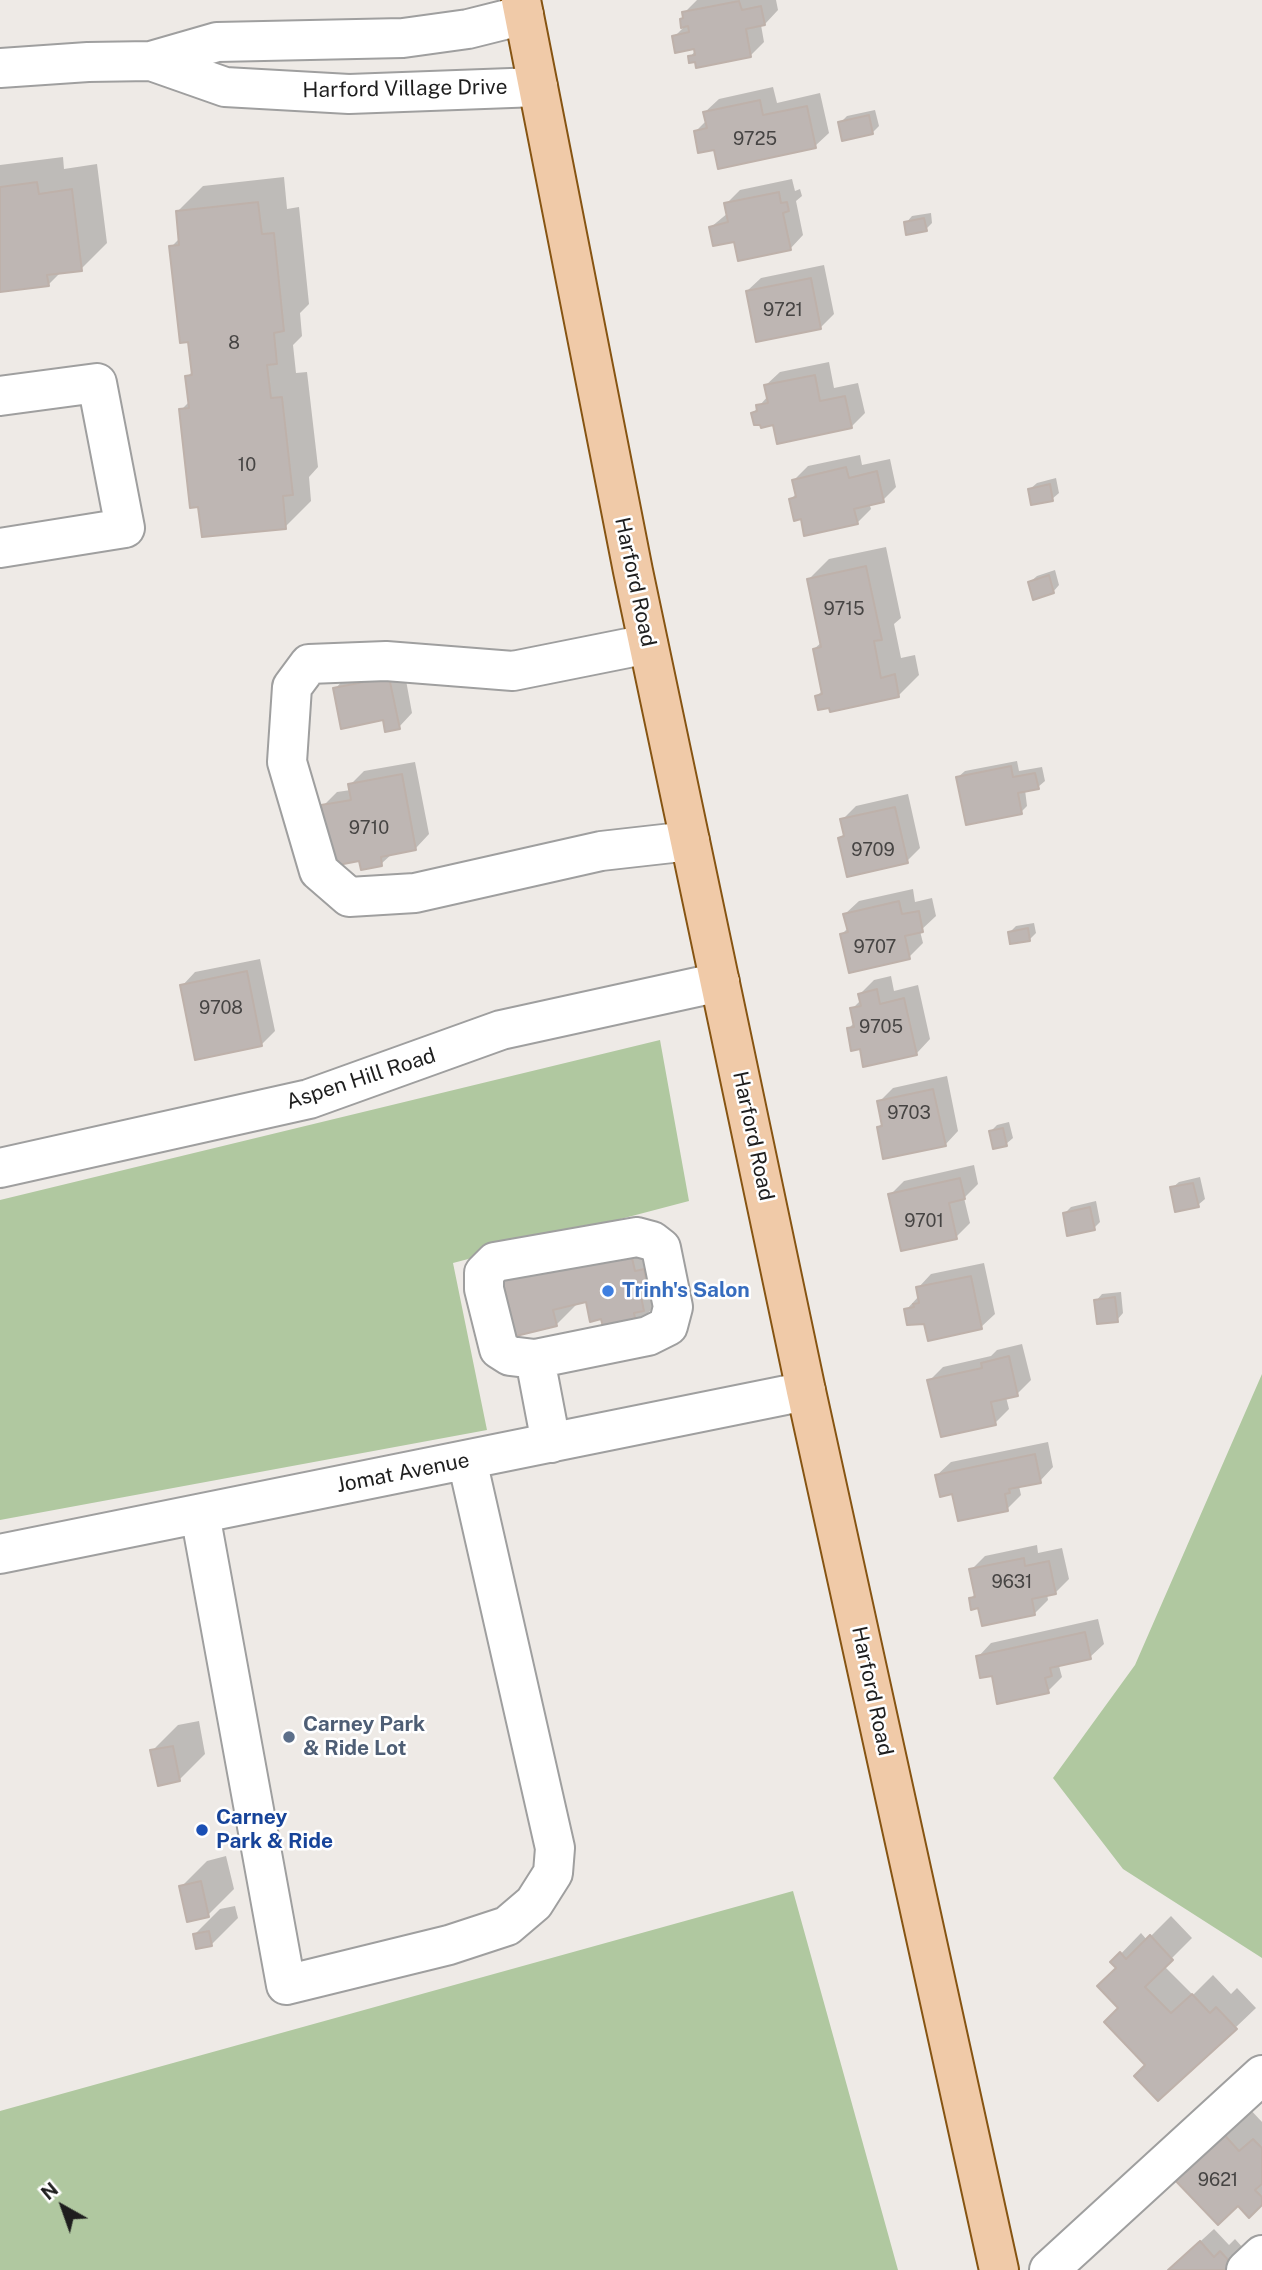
<!DOCTYPE html>
<html>
<head>
<meta charset="utf-8">
<style>
  body { margin:0 }
  #map { position:relative; width:1262px; height:2270px; overflow:hidden; background:#eeeae6; font-family:"Public Sans",sans-serif }
  canvas { display:block }
  .north { position:absolute; left:28px; top:2172px; width:70px; height:70px; -webkit-text-stroke:5px #fff; paint-order:stroke; rotate:320deg; font-size:19px; font-weight:700; line-height:28px; text-align:center; color:#1e1e1e }
  .north::after { content:''; display:block; margin:auto; width:24px; height:32px; background:#1e1e1e; clip-path:polygon(50% 0,100% 100%,50% 72%,0 100%) }
</style>
</head>
<body>
<div id="map">
<canvas width="1262" height="2270"></canvas>
<div class="north">N</div>
</div>
<script>
const ctx = document.querySelector('canvas').getContext('2d');
ctx.lineJoin = 'round';
function fill(path, color) { ctx.fillStyle = color; ctx.fill(path, 'evenodd'); }
const shape = rows => new Path2D(rows.map(r => 'M' + r).join(''));
function stroke(path, color, width, dash) { ctx.strokeStyle = color; ctx.lineWidth = width; ctx.lineCap = dash ? 'butt' : 'round'; ctx.setLineDash(dash || []); ctx.stroke(path); }
function write(font, color, halo, rows, align = 'center') {
  ctx.font = font + ' "Public Sans",sans-serif'; ctx.lineWidth = 5; ctx.setLineDash([]); ctx.textBaseline = 'middle'; ctx.strokeStyle = halo; ctx.fillStyle = color; for (const [text, x, y, turn = 0] of rows) {
    ctx.save(); ctx.translate(x, y); ctx.rotate((+turn || 0) * Math.PI / 180); ctx.textAlign = isNaN(turn) ? turn : align; if (halo) ctx.strokeText(text, 0, 0); ctx.fillText(text, 0, 0); ctx.restore();
  }
}
const forest = shape([
  [660,1040,689,1201,453,1263,487,1430,0,1520,0,1200],
  [1262,1374,1262,1958,1123,1869,1053,1778,1135,1665],
  [793,1891,898,2270,0,2270,0,2111]
]);
const shadow = shape([
  [697,0,776,0,778,10,765,24,761,25,764,42,751,55,696,60,690,57,696,50,674,37,683,28,682,20,685,16,684,13],
  [773,87,777,103,820,93,829,133,815,146,715,148,696,131,707,120,705,112,719,99],
  [875,110,879,126,872,133,840,123,847,116],
  [63,157,64,169,97,164,107,243,81,269,61,272,48,285,0,290,0,165],
  [284,177,287,209,299,207,309,304,300,313,302,336,293,345,296,373,307,372,318,467,309,477,311,501,285,527,181,410,190,401,187,377,193,371,189,341,171,247,180,238,177,212,203,186],
  [792,179,795,191,800,189,802,196,796,201,803,235,790,249,736,240,711,227,728,213,726,204,740,190],
  [931,213,932,223,926,229,906,223,912,216],
  [824,265,834,314,820,328,747,291,761,278],
  [829,362,834,388,858,383,865,413,851,427,774,423,753,413,768,396,766,385,780,372],
  [860,455,862,465,890,459,896,487,883,500,869,503,871,509,857,523,802,517,791,499,797,493,794,480,808,466],
  [1056,478,1059,493,1052,499,1030,489,1037,483],
  [886,547,901,618,894,624,901,658,915,655,919,675,899,695,817,696,823,690,814,649,822,642,809,579,829,559],
  [1055,570,1059,585,1053,592,1030,582,1037,576],
  [403,664,412,713,399,727,335,689,348,675],
  [1017,761,1019,771,1042,767,1045,781,1038,787,1025,790,1027,806,1021,812,958,777,965,771],
  [415,762,429,834,416,848,393,853,381,864,361,859,323,806,337,792,351,790,350,785,364,771],
  [908,794,920,848,907,861,840,838,845,833,842,820,856,806],
  [913,889,915,902,932,898,936,916,920,931,923,943,909,957,842,934,848,928,845,914,859,901],
  [1034,923,1036,933,1030,939,1010,932,1016,926],
  [260,959,275,1031,261,1045,182,986,195,972],
  [891,976,894,991,918,985,930,1039,917,1053,865,1065,861,1047,848,1029,855,1022,852,1009,861,1000,860,994,874,980],
  [947,1076,958,1131,945,1145,878,1127,883,1123,879,1102,893,1088],
  [1009,1122,1013,1138,1006,1144,991,1131,997,1125],
  [974,1165,978,1184,964,1198,970,1223,956,1237,890,1195,904,1181],
  [1200,1177,1205,1199,1198,1205,1172,1188,1179,1182],
  [1096,1201,1100,1222,1094,1228,1065,1213,1071,1207],
  [657,1228,662,1299,636,1325,602,1317,587,1300,579,1302,557,1324,503,1275],
  [984,1263,995,1314,981,1327,925,1322,906,1310,919,1296,918,1288,931,1274],
  [1121,1292,1123,1313,1117,1320,1096,1301,1102,1294],
  [1022,1344,1031,1380,1017,1394,1006,1397,1009,1409,995,1423,929,1381,943,1367,991,1356,997,1350],
  [1048,1442,1053,1467,1040,1481,1019,1486,1021,1495,1007,1509,954,1492,937,1475,951,1462],
  [1037,1545,1038,1553,1062,1548,1069,1579,1055,1593,1047,1594,1048,1600,1035,1613,979,1606,971,1598,976,1593,971,1570,985,1556],
  [1098,1619,1104,1644,1090,1657,1062,1663,1059,1666,1062,1677,1048,1691,993,1674,978,1657,991,1643],
  [199,1721,205,1754,179,1780,152,1751,178,1725],
  [226,1856,234,1889,208,1915,181,1887,207,1861],
  [235,1906,238,1918,212,1944,194,1935,220,1909],
  [1171,1916,1192,1938,1164,1966,1193,1995,1213,1975,1231,1994,1237,1988,1256,2008,1235,2028,1147,2065,1121,2008,1118,1968,1113,1962,1141,1933,1147,1940],
  [1247,2106,1262,2122,1262,2203,1239,2203,1173,2176],
  [1214,2229,1229,2245,1235,2239,1243,2248,1235,2270,1169,2270]
]);
const building = shape([
  [739,1,742,10,761,6,765,25,746,29,751,57,696,68,695,62,689,63,688,56,695,55,694,49,675,53,672,36,689,32,688,26,681,28,680,19,683,18,682,12,739,1],
  [760,100,763,115,807,106,816,148,718,169,714,150,698,153,694,131,707,128,703,112,760,100],
  [869,115,873,134,842,141,838,122,869,115],
  [37,182,39,194,72,189,82,271,47,275,49,286,0,292,0,187,37,182],
  [779,192,781,203,787,202,789,211,783,213,791,250,738,261,734,242,713,246,709,227,728,222,724,203,779,192],
  [258,202,262,234,274,233,284,331,274,333,277,364,267,365,271,398,282,397,293,495,283,496,286,529,202,537,198,507,190,508,179,409,189,408,185,376,192,375,188,342,180,343,169,246,179,245,176,211,258,202],
  [924,218,927,231,906,235,904,222,924,218],
  [811,278,821,329,756,342,746,291,811,278],
  [815,375,820,401,845,396,852,428,777,444,773,425,761,428,760,425,754,425,751,413,757,411,756,405,768,403,764,385,815,375],
  [846,467,849,478,877,471,884,502,854,509,858,524,804,536,801,519,794,521,789,499,796,497,792,480,846,467],
  [1050,484,1053,501,1031,505,1028,489,1050,484],
  [866,566,882,640,874,641,881,678,895,674,899,697,830,712,829,708,818,710,815,696,822,694,813,649,821,647,807,579,866,566],
  [1049,575,1054,593,1033,600,1028,582,1049,575],
  [389,677,400,729,385,732,383,720,341,729,333,688,389,677],
  [1011,766,1013,777,1035,773,1039,789,1018,793,1022,814,966,825,956,777,1011,766],
  [402,774,416,850,381,857,382,866,361,870,359,861,333,866,321,805,351,800,348,784,402,774],
  [895,807,908,863,847,877,838,838,844,836,840,819,895,807],
  [899,901,902,914,919,911,923,932,905,936,910,959,849,973,840,934,848,932,843,914,899,901],
  [1028,928,1030,941,1010,944,1008,932,1028,928],
  [247,971,262,1046,195,1060,180,985,247,971],
  [877,989,880,1004,904,998,917,1055,863,1067,860,1049,851,1051,847,1028,854,1027,850,1008,861,1006,858,994,877,989],
  [933,1089,946,1146,883,1159,877,1127,882,1126,877,1101,933,1089],
  [1003,1128,1007,1146,993,1149,989,1131,1003,1128],
  [960,1178,965,1199,949,1203,957,1239,901,1251,888,1194,960,1178],
  [1193,1183,1199,1207,1175,1212,1170,1187,1193,1183],
  [1090,1207,1095,1230,1067,1236,1063,1213,1090,1207],
  [631,1253,635,1271,644,1269,648,1289,640,1291,644,1311,634,1313,637,1327,605,1335,601,1319,590,1322,586,1302,553,1310,557,1326,516,1336,501,1274,545,1264,547,1273,631,1253],
  [971,1276,982,1329,928,1341,924,1324,907,1325,904,1309,914,1307,913,1304,919,1303,916,1287,971,1276],
  [1115,1297,1118,1322,1097,1324,1094,1300,1115,1297],
  [1009,1356,1018,1396,991,1402,996,1425,941,1437,927,1380,982,1368,981,1363,1009,1356],
  [1035,1454,1041,1483,1009,1489,1010,1493,1005,1494,1008,1511,958,1521,952,1494,940,1497,935,1475,1035,1454],
  [1024,1558,1025,1566,1049,1561,1056,1594,1032,1599,1035,1615,982,1626,978,1608,971,1610,969,1598,975,1597,969,1569,1024,1558],
  [1085,1632,1091,1659,1050,1668,1052,1676,1045,1678,1049,1693,997,1704,992,1676,980,1678,976,1656,1085,1632],
  [173,1746,180,1781,158,1786,150,1750,173,1746],
  [201,1881,209,1917,187,1922,179,1886,201,1881],
  [209,1931,212,1946,196,1949,193,1934,209,1931],
  [1150,1935,1173,1960,1145,1987,1171,2013,1192,1994,1210,2013,1216,2007,1237,2029,1158,2101,1134,2076,1145,2065,1104,2022,1118,2008,1097,1986,1116,1968,1110,1962,1120,1952,1126,1959,1150,1935],
  [1220,2130,1239,2151,1253,2139,1262,2148,1262,2184,1255,2190,1262,2197,1262,2205,1249,2218,1238,2206,1218,2225,1171,2176,1220,2130],
  [1200,2241,1214,2257,1220,2251,1231,2263,1225,2270,1168,2270,1200,2241]
]);
const minor = shape([
  [151,61,225,87,349,94,538,87],
  [0,68,88,62,151,61,217,42,403,38,468,29,524,15],
  [0,396,97,383,125,528,0,548],
  [648,644,513,671,386,661,309,664,292,687,287,762,319,871,349,897,415,893,601,851,690,841],
  [0,1168,309,1099,501,1030,720,982],
  [637,1237,652,1241,661,1248,673,1307,668,1326,648,1336,535,1359,510,1356,499,1349,484,1289,484,1273,495,1262,637,1237],
  [535,1359,551,1443],
  [200,1514,286,1985,449,1945,507,1926,534,1903,553,1873,555,1848,467,1460],
  [0,1554,806,1391],
  [1049,2270,1262,2075],
  [1246,2270,1262,2255]
]);
const major = shape([
  [521,0,633,571,806,1391,999,2270]
]);
const markers = [
  [608,1291,7,"#3f7fe0"],
  [289,1737,7,"#5c6f8a"],
  [202,1830,7,"#1a4fb4"]
];
const numberNames = [
  ["9725",755,139],
  ["9721",783,310],
  ["8",234,343],
  ["10",247,465],
  ["9715",844,609],
  ["9710",369,828],
  ["9709",873,850],
  ["9707",875,947],
  ["9708",221,1008],
  ["9705",881,1027],
  ["9703",909,1113],
  ["9701",924,1221],
  ["9631",1012,1582],
  ["9621",1218,2180]
];
const streetNames = [
  ["Harford Village Drive",405,89,-1],
  ["Harford Road",635,582,78],
  ["Aspen Hill Road",361,1079,-18],
  ["Harford Road",753,1136,78],
  ["Jomat Avenue",403,1473,-11],
  ["Harford Road",872,1691,78]
];
const shopNames = [
  ["Trinh's Salon",622,1291]
];
const serviceNames = [
  ["Carney Park",303,1725],
  ["& Ride Lot",303,1749]
];
const transitNames = [
  ["Carney",216,1818],
  ["Park & Ride",216,1842]
];
fill(forest, '#b0c8a0');
fill(shadow, '#0003');
fill(building, '#beb6b3');
stroke(building, '#beb1aa', 2);
stroke(minor, '#9f9f9f', 42);
stroke(major, '#865412', 42);
stroke(minor, '#fff', 38);
stroke(major, '#f0caa8', 38);
for (const [x, y, r, color] of markers) { const dot = new Path2D(); dot.arc(x, y, r, 0, 2 * Math.PI); ctx.fillStyle = color; ctx.fill(dot); stroke(dot, '#fff', 2.5); }
write('18px', '#464443', null, numberNames);
write('21px', '#1e1e1e', '#fff', streetNames);
write('bold 21px', '#366cbe', '#fff', shopNames, 'left');
write('bold 21px', '#4e5e75', '#fff', serviceNames, 'left');
write('bold 21px', '#164399', '#fff', transitNames, 'left');
</script>
</body>
</html>
